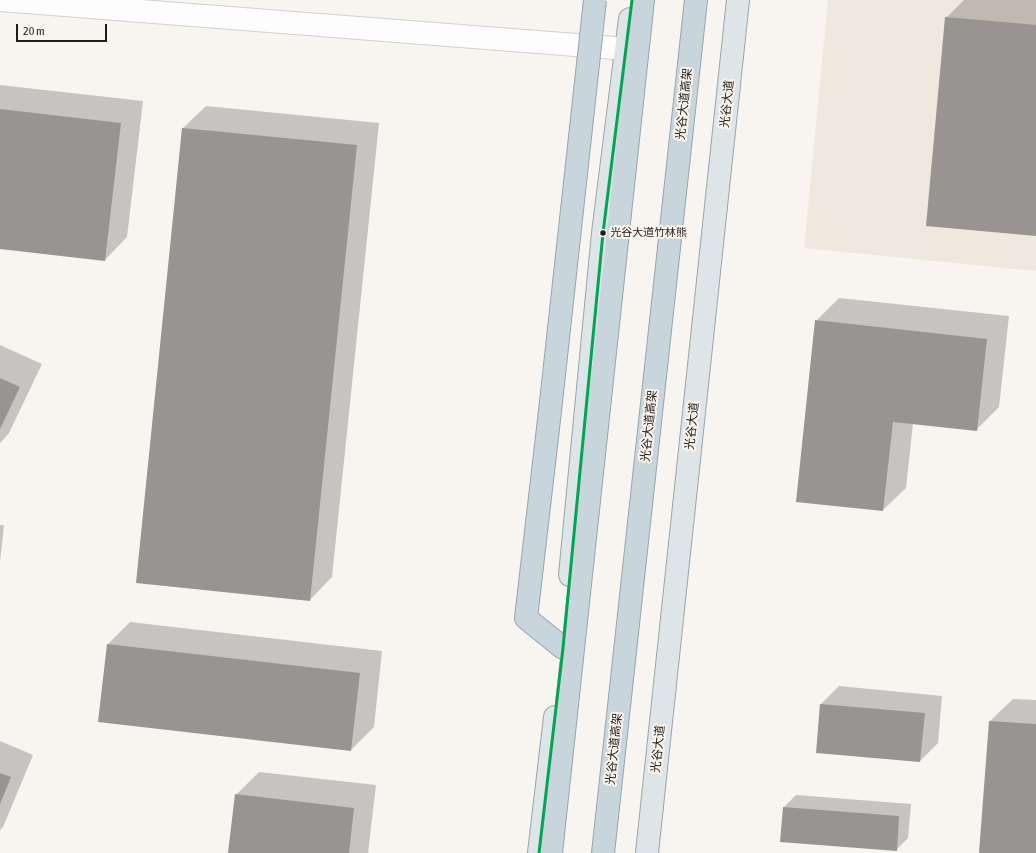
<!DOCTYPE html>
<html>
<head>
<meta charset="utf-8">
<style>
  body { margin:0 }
  #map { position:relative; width:1036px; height:853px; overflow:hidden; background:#f8f4f0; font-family:"Asap Condensed",sans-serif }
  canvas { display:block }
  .scale { position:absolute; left:16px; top:24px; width:91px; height:18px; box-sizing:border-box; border:2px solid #201e1b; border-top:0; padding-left:5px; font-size:12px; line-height:14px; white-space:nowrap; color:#201e1b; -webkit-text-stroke:3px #fbf4ec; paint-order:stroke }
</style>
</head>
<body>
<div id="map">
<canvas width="1036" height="853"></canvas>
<div class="scale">20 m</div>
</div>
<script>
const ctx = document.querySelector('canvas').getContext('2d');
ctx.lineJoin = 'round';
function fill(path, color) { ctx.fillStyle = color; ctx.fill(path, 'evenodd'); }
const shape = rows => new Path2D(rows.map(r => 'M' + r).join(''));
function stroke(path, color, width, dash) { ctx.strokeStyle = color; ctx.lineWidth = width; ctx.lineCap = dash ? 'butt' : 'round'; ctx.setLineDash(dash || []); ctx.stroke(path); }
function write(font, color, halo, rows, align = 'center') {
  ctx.font = font + ' "Asap Condensed","Noto Sans SC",sans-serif'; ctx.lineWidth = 4; ctx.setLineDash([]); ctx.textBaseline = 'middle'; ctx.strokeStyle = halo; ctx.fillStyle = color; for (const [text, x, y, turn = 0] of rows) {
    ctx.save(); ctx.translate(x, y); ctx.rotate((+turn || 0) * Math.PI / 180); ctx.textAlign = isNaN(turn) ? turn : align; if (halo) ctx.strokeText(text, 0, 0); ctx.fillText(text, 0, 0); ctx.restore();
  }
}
const built = shape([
  [828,0,1036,0,1036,271,804,248]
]);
const shadow = shape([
  [964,0,1036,0,1036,235,946,18],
  [0,85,143,101,127,237,105,260,0,248],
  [206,106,379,123,332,577,310,600,137,582,183,128],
  [839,298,1009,316,999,407,976,430,913,423,906,488,883,510,816,321],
  [0,345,42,364,9,433,0,443],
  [0,525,4,525,0,562],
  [130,622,382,651,374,727,351,750,107,645],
  [839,686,942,696,938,743,920,761,817,752,821,704],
  [1013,699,1036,700,1036,853,980,853,990,721],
  [0,741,33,755,3,827,0,830],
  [259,772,376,785,368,853,229,853,236,795],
  [796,795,911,804,908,838,896,850,784,807]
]);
const building = shape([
  [945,17,1036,25,1036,236,926,226],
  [0,109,121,123,105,261,0,249],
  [182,128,357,145,310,601,136,583],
  [815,320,987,339,977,431,893,422,883,511,796,502],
  [0,378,20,387,0,429],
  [107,644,360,673,351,751,98,722],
  [820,704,925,713,920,762,816,753],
  [989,721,1036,724,1036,853,979,853],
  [0,773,11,777,0,804],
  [235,794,354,808,349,853,228,853],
  [783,807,899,816,897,851,780,842]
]);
const minor = shape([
  [0,0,627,49]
]);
const major = shape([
  [570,575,603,233,630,19],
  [539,853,555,717],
  [647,853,738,0]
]);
const highway = shape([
  [550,411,526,618,563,648],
  [551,853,643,0],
  [603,853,696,0]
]);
const highwayBridge = shape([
  [550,411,595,0]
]);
const bus1 = shape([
  [539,853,563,648,603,233,632,0]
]);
const markers = [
  [603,233,3.5,"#201e1b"]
];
const busNames = [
  ["光谷大道竹林熊",610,233]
];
const streetNames = [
  ["光谷大道高架",684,104,-84],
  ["光谷大道",727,104,-84],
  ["光谷大道高架",649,426,-84],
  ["光谷大道",692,426,-84],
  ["光谷大道高架",614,749,-84],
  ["光谷大道",658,749,-84]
];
fill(built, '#efe8de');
fill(shadow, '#0003');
fill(building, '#979491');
stroke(minor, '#d3d0cd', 24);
stroke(major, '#98a5aa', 24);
stroke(highway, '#98a5aa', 24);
stroke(minor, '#fefdfd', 22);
stroke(major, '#dee5e8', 22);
stroke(highway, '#c8d5dc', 22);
stroke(highwayBridge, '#98a5aa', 24, []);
stroke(highwayBridge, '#c8d5dc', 22);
stroke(bus1, '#00a651', 3);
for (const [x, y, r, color] of markers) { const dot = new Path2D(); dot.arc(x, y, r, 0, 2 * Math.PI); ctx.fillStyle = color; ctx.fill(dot); stroke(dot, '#fbf4ec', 1.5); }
write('11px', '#201e1b', '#fbf4ec', busNames, 'left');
write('12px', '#201e1b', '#fbf4ec', streetNames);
</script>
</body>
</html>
